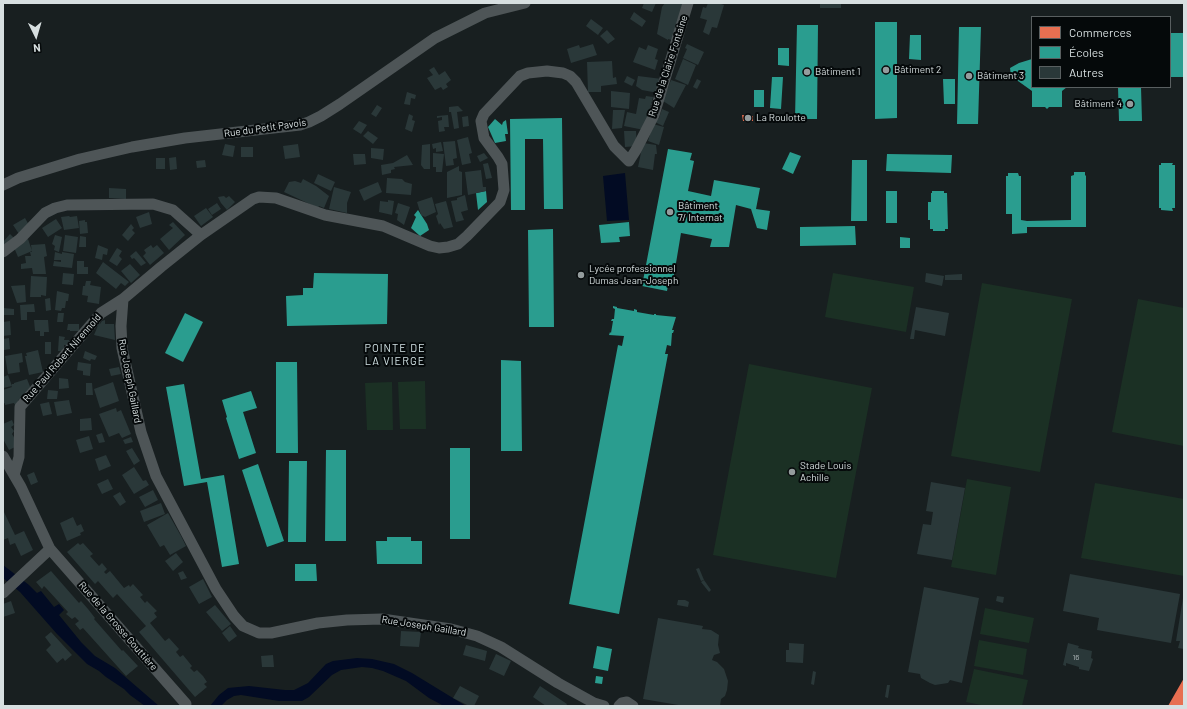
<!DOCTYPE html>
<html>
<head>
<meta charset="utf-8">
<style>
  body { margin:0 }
  #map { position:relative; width:1187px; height:709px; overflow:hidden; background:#181f20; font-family:Barlow,sans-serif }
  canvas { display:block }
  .frame { position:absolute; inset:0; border:4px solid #d7dfe0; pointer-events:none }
  .legend { position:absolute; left:1031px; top:16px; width:140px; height:72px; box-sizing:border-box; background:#05090a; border:1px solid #595f60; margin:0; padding:5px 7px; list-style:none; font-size:12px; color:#d7dfe0 }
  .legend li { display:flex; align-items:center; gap:8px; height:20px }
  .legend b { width:20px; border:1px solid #595f60 }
  .north { position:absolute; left:16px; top:16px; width:40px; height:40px; -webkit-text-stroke:3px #05090a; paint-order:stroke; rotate:175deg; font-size:11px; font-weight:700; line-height:16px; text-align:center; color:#d7dfe0 }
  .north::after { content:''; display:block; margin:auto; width:14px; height:18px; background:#d7dfe0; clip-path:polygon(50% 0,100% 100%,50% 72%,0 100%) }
</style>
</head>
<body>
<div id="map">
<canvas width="1187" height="709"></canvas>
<div class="frame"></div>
<ul class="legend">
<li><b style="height:11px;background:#e76f51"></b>Commerces</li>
<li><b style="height:11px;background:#2a9d8f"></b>Écoles</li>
<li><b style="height:11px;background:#2a3839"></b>Autres</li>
</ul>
<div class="north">N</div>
</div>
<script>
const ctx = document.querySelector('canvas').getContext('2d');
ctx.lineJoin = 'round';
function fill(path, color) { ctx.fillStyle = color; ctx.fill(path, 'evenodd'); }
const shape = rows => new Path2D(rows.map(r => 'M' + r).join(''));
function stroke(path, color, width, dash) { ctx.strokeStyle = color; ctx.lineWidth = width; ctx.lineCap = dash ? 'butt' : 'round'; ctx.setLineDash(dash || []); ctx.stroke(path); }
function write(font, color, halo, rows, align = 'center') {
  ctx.font = font + ' Barlow,sans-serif'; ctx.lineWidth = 4; ctx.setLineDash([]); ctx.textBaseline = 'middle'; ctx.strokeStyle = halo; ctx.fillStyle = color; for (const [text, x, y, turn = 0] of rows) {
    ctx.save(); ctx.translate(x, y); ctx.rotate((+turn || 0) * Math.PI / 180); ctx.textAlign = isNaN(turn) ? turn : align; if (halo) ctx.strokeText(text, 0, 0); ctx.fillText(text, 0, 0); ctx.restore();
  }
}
const green = shape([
  [833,273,914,287,906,332,825,317],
  [982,283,1072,299,1040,472,951,456],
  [1138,299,1184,308,1184,446,1112,432],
  [749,364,872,388,836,578,713,555],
  [425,381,426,429,400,429,398,382],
  [392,382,393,430,367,430,365,383],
  [967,479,1011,487,996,575,951,567],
  [1095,483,1184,499,1184,576,1081,558],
  [985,608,1034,618,1029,643,980,634],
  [979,640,1027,649,1023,675,974,666],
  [974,669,1028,680,1022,706,986,706,966,702]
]);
const water = shape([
  [625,173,629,220,607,221,603,176],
  [3,565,29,585,37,593,41,591,54,607,59,604,64,610,59,615,81,642,95,656,115,668,159,706,145,706,130,695,124,689,106,677,99,671,87,664,57,634,20,592,3,578],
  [357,658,372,659,394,664,412,673,466,706,446,706,442,705,429,698,406,681,383,671,372,668,362,667,341,670,332,675,309,697,302,701,279,701,241,695,234,696,227,700,221,706,210,706,219,695,228,688,249,686,285,690,294,690,308,683,326,664,333,661]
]);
const shops = shape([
  [742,115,753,116,753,121,743,121],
  [1184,678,1184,706,1168,706]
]);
const schools = shape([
  [875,22,897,22,897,118,875,119],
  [797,25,818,25,817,119,795,119],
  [959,27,981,27,978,124,957,124],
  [1170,33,1184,33,1184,77,1170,77],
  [910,35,921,35,921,60,909,59],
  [778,48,789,48,789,66,778,65],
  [1032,59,1032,87,1067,87,1062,91,1062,107,1049,107,1047,109,1045,107,1032,107,1032,91,1011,76,1010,68,1019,63],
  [772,77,783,77,781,109,770,108],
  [943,79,955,79,955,104,944,104],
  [1118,87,1141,87,1142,121,1119,121],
  [754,90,764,90,764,107,754,107],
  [562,118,563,209,544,209,543,139,525,139,525,210,511,210,510,119],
  [495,119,502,125,503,122,506,120,508,134,505,134,506,141,495,143,488,127],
  [668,149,692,153,690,160,694,161,688,191,711,196,714,180,760,188,756,209,770,211,767,230,757,228,751,209,736,205,729,247,710,247,712,239,681,233,673,281,669,280,667,291,642,286],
  [790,152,801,156,793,174,782,169],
  [887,154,952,155,951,173,886,171],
  [852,160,867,160,867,221,851,221],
  [1161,163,1173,163,1172,165,1175,165,1175,208,1172,208,1173,211,1161,210,1161,208,1159,208,1159,165,1161,165],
  [1074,172,1085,172,1085,176,1086,175,1086,227,1027,227,1027,233,1012,234,1012,214,1006,214,1006,176,1008,176,1008,173,1018,173,1019,176,1021,176,1021,220,1027,221,1071,220,1071,176,1074,175],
  [486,191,487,202,478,210,476,193],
  [886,191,897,191,897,223,886,223],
  [932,191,944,191,944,193,947,193,948,229,945,229,945,231,933,231,933,229,930,229,930,220,928,220,928,202,931,202,931,193,932,193],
  [418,210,427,224,429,230,420,236,411,228,416,217,414,215],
  [629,222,630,236,619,237,620,242,601,243,599,225],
  [855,226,856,245,800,246,800,227],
  [553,229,554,327,529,327,528,230],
  [900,237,910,238,910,248,900,248],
  [314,273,388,274,387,324,287,326,286,296,303,295,303,288,313,288],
  [613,306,617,307,617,308,634,311,634,309,637,310,637,312,654,315,654,314,656,314,656,315,676,317,672,330,674,330,673,333,672,333,671,346,667,345,665,354,668,354,619,614,569,604,618,345,622,346,624,336,609,335,610,332,611,333,613,321,611,321,612,319,614,319,615,309,613,308],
  [185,313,203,322,183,362,165,353],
  [501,360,521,361,522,451,501,451],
  [276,362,297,362,298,453,276,453],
  [184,384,201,479,224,475,239,564,222,567,207,482,184,486,166,387],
  [251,391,257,408,243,412,256,453,239,459,226,418,227,417,222,400],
  [450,448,470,448,470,539,450,539],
  [326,450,346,450,346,541,325,541],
  [289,461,307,461,306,542,288,542],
  [258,464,284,541,267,547,242,470],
  [387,537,411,537,411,541,422,541,422,564,377,564,376,541,387,541],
  [295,564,316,564,317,581,295,581],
  [597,646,612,649,608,671,593,668],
  [596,676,603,677,602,684,595,683]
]);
const building = shape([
  [644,3,656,3,652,12,642,8],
  [665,3,683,3,672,40,668,39,668,40,657,34,662,7],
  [708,3,718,3,724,5,717,28,712,27,709,35,703,32,707,20,700,18,703,7,706,8],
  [820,3,841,3,841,8,820,8],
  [634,12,646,21,642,27,630,19],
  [591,19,603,28,598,35,586,26],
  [607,30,615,39,608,44,600,36],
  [593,44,597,55,571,63,567,49,579,45,580,48],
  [687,44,704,52,698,65,683,58,687,49,685,48],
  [648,45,658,49,655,59,658,60,655,70,633,62,639,47,646,50],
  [683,59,696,65,688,85,675,79],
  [612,61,613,78,616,77,617,84,601,86,601,92,588,92,587,62],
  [434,67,439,75,445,71,451,80,446,84,448,87,443,90,441,87,435,90,427,78,433,75,429,70],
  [627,76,635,80,632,86,624,82],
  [638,76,662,79,658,93,642,90,636,86],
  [697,79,701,81,697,89,693,87],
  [671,80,686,85,674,108,663,101],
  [611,91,630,93,629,109,611,107],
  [407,92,416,95,415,99,411,98,410,105,404,104],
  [646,96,653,97,644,130,624,126,627,112,636,114,639,98,645,99],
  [377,105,382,108,376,117,371,114],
  [458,106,463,111,457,112,459,128,454,129,451,112,449,112,449,107],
  [662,109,669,112,663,126,655,122,659,118],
  [613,110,625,110,622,128,612,129],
  [409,114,413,116,412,120,415,121,412,132,405,129],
  [448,115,449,127,444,127,445,131,439,132,438,121,442,120,442,117,437,118,437,116],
  [468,116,469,126,463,127,462,117],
  [359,121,367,125,361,134,353,129],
  [653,124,664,127,659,145,648,141],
  [368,131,378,138,373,144,363,136],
  [624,131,636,131,637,146,625,147],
  [468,137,472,153,469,154,471,163,462,165,457,140],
  [455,141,457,158,453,159,454,165,446,166,443,142],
  [441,142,443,151,436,152,436,148,433,149,432,144],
  [643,143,656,145,657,154,655,154,653,170,638,167],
  [225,144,235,146,233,157,222,155],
  [298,144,300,157,285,159,283,146],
  [430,144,430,169,424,169,421,165,422,145],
  [241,147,253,147,253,157,241,157],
  [371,148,384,149,383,160,371,158],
  [433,153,444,154,442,172,436,172,436,167,433,167],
  [484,153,488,158,480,162,477,156],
  [353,154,365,154,366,164,354,165],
  [407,155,413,165,394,167,395,169,391,170,391,173,382,175,381,165,393,163],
  [176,157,177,169,170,170,169,158],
  [156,158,165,158,165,169,156,169],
  [205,160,206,167,197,168,196,161],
  [488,163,492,178,486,179,483,164],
  [459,166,459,171,462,172,462,195,447,198,447,172],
  [481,170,483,187,486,187,486,191,468,195,465,172],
  [318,174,335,182,331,191,314,183],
  [387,178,402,179,405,182,412,184,411,195,386,193],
  [303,179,316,186,329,196,324,208,319,206,318,208,284,192,289,182,295,181,301,183],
  [378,182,382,192,364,201,359,190],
  [334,187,351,192,347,203,347,213,329,209],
  [109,188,126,189,126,199,109,198],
  [465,195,468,210,461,212,464,220,456,222,451,201,457,200,457,198],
  [224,196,226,198,229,196,235,202,227,210,221,203,218,197],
  [432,197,436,212,425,217,421,215,417,202],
  [388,200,394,201,392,215,379,212,380,201,388,202],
  [446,201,453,227,444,229,440,223,439,225,436,216,438,214,435,204],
  [217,203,221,209,212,215,208,209],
  [398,203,410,207,404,225,397,220,398,214,395,213],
  [206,208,213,217,201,226,194,216],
  [149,212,152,224,140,228,136,217],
  [69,216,70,217,77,216,79,228,64,230,61,217],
  [25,218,30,227,19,234,13,225],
  [56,219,62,228,48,237,42,228],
  [85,220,85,222,87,222,88,233,80,234,79,221],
  [173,222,185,235,169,250,160,239,173,228,169,225],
  [131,224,134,228,132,230,135,233,128,241,122,235],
  [10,234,14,238,6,247,3,243,3,242],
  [55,235,62,237,59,252,54,250,55,246,52,244],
  [65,235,78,237,76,253,63,251],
  [80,236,86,237,86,247,79,247],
  [28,239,32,251,18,257,13,245],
  [45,244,47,256,44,257,46,274,33,274,32,268,21,269,21,264,26,263,25,256,31,256,30,252,32,252,31,245],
  [98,245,108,249,107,255,103,254,102,260,95,258],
  [151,245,153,248,157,245,164,253,150,265,143,256,146,253,144,250],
  [117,248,122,251,119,256,122,259,117,266,109,261],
  [136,251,146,263,141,266,134,258,132,259,130,256],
  [55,252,62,254,62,252,74,254,72,268,53,266,54,261,61,262,61,260,54,260],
  [77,261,84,261,84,267,88,267,88,274,77,274],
  [103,262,129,282,125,286,121,283,116,289,96,273],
  [130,264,140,275,131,283,121,271],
  [63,273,74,274,73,285,62,284],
  [926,273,944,276,942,286,925,282],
  [962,274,962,280,945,280,945,275],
  [31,276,47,277,46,296,41,295,41,297,30,297],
  [86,281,91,281,90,285,101,287,99,304,87,302,88,296,82,295,83,286,85,286],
  [25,285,26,302,17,303,11,286],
  [57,291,69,294,68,301,66,301,65,308,62,308,61,311,55,310],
  [50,298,51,310,46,311,45,299],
  [34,304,35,312,27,312,27,320,21,320,20,305],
  [916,307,949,313,945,336,915,330,914,339,910,339],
  [3,308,14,309,14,315,3,315],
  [58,313,64,313,63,322,57,322],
  [34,320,48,320,49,332,44,332,44,336,40,336,40,331,35,331],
  [105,320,105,324,114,324,115,340,94,335,99,323,100,324,102,321],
  [10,321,11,335,3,336,3,322],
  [68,324,79,324,79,331,70,331,70,330,67,330],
  [59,336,65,337,64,340,69,340,69,345,64,345,64,351,58,351],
  [9,338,10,349,4,350,3,339],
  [45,342,51,342,51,354,45,354],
  [38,350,43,372,29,375,25,356,27,356,26,353],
  [85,351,97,356,95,360,91,359,90,361,83,358],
  [22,353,23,362,19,363,20,372,8,374,5,356],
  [78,362,91,364,90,376,83,375,83,371,77,370],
  [119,367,121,374,111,376,109,369],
  [8,375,12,386,3,388,3,377],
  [59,378,68,379,69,388,59,389],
  [27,379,31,389,22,399,18,400,18,404,15,405,14,403,5,405,5,403,3,404,3,390,12,387,12,388,12,384,14,384,14,383],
  [113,382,119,401,100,408,94,389],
  [86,383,92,383,93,395,86,395],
  [48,390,58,391,57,399,47,399],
  [69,400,72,413,57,416,54,402],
  [49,402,52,414,43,416,40,404],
  [116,408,117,412,121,410,131,434,122,438,119,433,109,437,99,414],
  [91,418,92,430,80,431,80,419],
  [12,420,14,425,11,427,14,431,12,434,15,439,15,447,9,450,3,439,3,424],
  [102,433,105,442,99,443,96,435],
  [89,436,93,449,80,453,76,440],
  [131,437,133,442,125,444,123,440],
  [132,448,140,461,134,465,126,451],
  [106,455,111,466,99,471,95,459],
  [134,467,143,481,146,480,149,485,134,494,122,475],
  [34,472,38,482,31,485,27,475],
  [108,479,113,489,102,494,97,484],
  [931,482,965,488,952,560,917,554,923,524,931,525,933,512,926,511],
  [153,490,158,500,145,507,139,497],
  [120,492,126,502,120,506,113,496],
  [161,503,165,514,144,522,140,511],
  [3,510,15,535,24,531,33,550,21,556,15,543,10,545,8,538,3,540],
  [168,513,181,536,174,539,181,536,186,546,170,555,164,545,160,547,147,525],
  [73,517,77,526,81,524,84,531,80,533,81,535,67,541,60,523],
  [78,543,80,545,83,543,93,554,90,556,99,566,102,563,107,569,104,572,106,574,110,571,124,588,129,585,130,587,133,584,143,595,140,597,145,603,147,601,157,611,154,613,157,617,150,623,165,641,169,638,179,649,176,652,180,657,183,655,192,666,190,668,194,672,197,670,203,676,207,682,204,684,207,687,195,697,139,632,146,626,117,594,113,598,98,581,95,584,67,552],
  [176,553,183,562,173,571,165,561],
  [699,568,704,580,711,590,709,592,701,582,704,580,701,581,696,569],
  [51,571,79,603,81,601,88,609,95,618,94,619,122,651,123,650,138,666,126,676,83,628,80,630,75,624,79,621,75,617,72,619,66,614,68,612,46,588,44,586,42,589,36,582],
  [183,571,187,578,181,580,178,573],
  [1070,574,1180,594,1171,643,1097,630,1099,618,1063,611],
  [203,579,212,597,199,604,189,587],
  [924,587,979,598,962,683,950,680,948,683,935,685,930,683,921,678,920,674,908,672],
  [997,596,1004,597,1003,603,996,601],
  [1183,598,1184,598,1184,649,1178,648,1180,641,1176,641],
  [678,600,685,600,689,602,688,607,677,605],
  [11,601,15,613,3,617,3,604],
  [215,605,231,624,222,631,206,612],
  [658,618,703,626,702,629,711,630,719,635,718,645,720,653,714,655,712,660,717,662,724,669,728,681,727,690,725,696,721,699,720,706,684,706,643,699],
  [230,626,237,636,229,642,222,633],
  [401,631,421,632,419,647,400,646],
  [51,632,72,655,65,661,63,658,57,663,46,650,51,645,45,637],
  [789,643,804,644,803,663,786,662,786,650,789,650],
  [1068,643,1079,646,1078,648,1092,651,1091,658,1093,659,1089,671,1079,669,1079,667,1066,663,1066,666,1063,665],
  [466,645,487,651,485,661,463,655],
  [496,654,511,661,504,676,489,669],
  [273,655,274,667,262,667,261,656],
  [813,671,816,672,814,685,811,684],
  [887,685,890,685,888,698,885,697],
  [460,686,479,696,474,706,469,706,453,698],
  [540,686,567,704,566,706,546,706,533,697]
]);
const street = shape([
  [3,185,18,178,80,159,132,147,185,138,300,125,309,122,321,116,340,104,435,38,485,13,525,3],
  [3,252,20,239,45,213,55,208,67,205,153,204,173,210,201,235],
  [3,456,21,487,50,549,186,704],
  [14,475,19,457,20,407,101,313,123,299],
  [3,593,50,549],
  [604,706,594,703,558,683,501,647,477,636,451,629,382,619,347,620,318,623,271,633,259,633,243,626,234,616,216,589,156,476,141,432,122,348,121,326,123,299,161,267,201,235,253,199,259,197,276,198,325,215,383,226,430,246,439,248,448,247,458,244,467,236,500,202,504,190,502,164,498,157,484,138,481,121,484,114,520,76,528,73,547,71,563,73,570,76,576,82,614,146,629,161,636,150,654,115,688,3],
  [619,706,622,703,627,702,633,706]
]);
const markers = [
  [886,70,4,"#949c9d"],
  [807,72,4,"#949c9d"],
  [969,76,4,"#949c9d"],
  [1130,104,4,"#949c9d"],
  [748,118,4,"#949c9d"],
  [670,212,4,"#949c9d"],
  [581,275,4,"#949c9d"],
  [792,472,4,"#949c9d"]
];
const numberNames = [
  ["16",1076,657]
];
const streetNames = [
  ["Rue de la Claire Fontaine",668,66,-72],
  ["Rue du Petit Pavois",265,128,-8],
  ["Rue Paul Robert Nirennold",62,358,-49],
  ["Rue Joseph Gaillard",130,381,79],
  ["Rue de la Grosse Gouttière",118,626,49],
  ["Rue Joseph Gaillard",424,626,9]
];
const poiNames = [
  ["Bâtiment 2",894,70],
  ["Bâtiment 1",815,72],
  ["Bâtiment 3",977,76],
  ["Bâtiment 4",1122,104,"right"],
  ["La Roulotte",756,118],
  ["Bâtiment",678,206],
  ["7/ Internat",678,218],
  ["Lycée professionnel",589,269],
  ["Dumas Jean-Joseph",589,281],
  ["Stade Louis",800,466],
  ["Achille",800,478]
];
const neighbourhoodNames = [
  ["POINTE DE",395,348],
  ["LA VIERGE",395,361]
];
fill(green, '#1b3024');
fill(water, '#020b23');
fill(shops, '#e76f51');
fill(schools, '#2a9d8f');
fill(building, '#2a3839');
stroke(street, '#4e5557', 11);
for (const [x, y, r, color] of markers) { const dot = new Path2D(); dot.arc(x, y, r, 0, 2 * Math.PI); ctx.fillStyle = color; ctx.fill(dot); stroke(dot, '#05090a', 1.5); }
write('8px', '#acb5b6', null, numberNames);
write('10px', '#d7dfe0', '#05090a', streetNames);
write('10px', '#d7dfe0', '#05090a', poiNames, 'left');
ctx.letterSpacing = '1px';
write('11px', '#d0e0e3', '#05090a', neighbourhoodNames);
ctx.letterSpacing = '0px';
</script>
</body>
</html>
